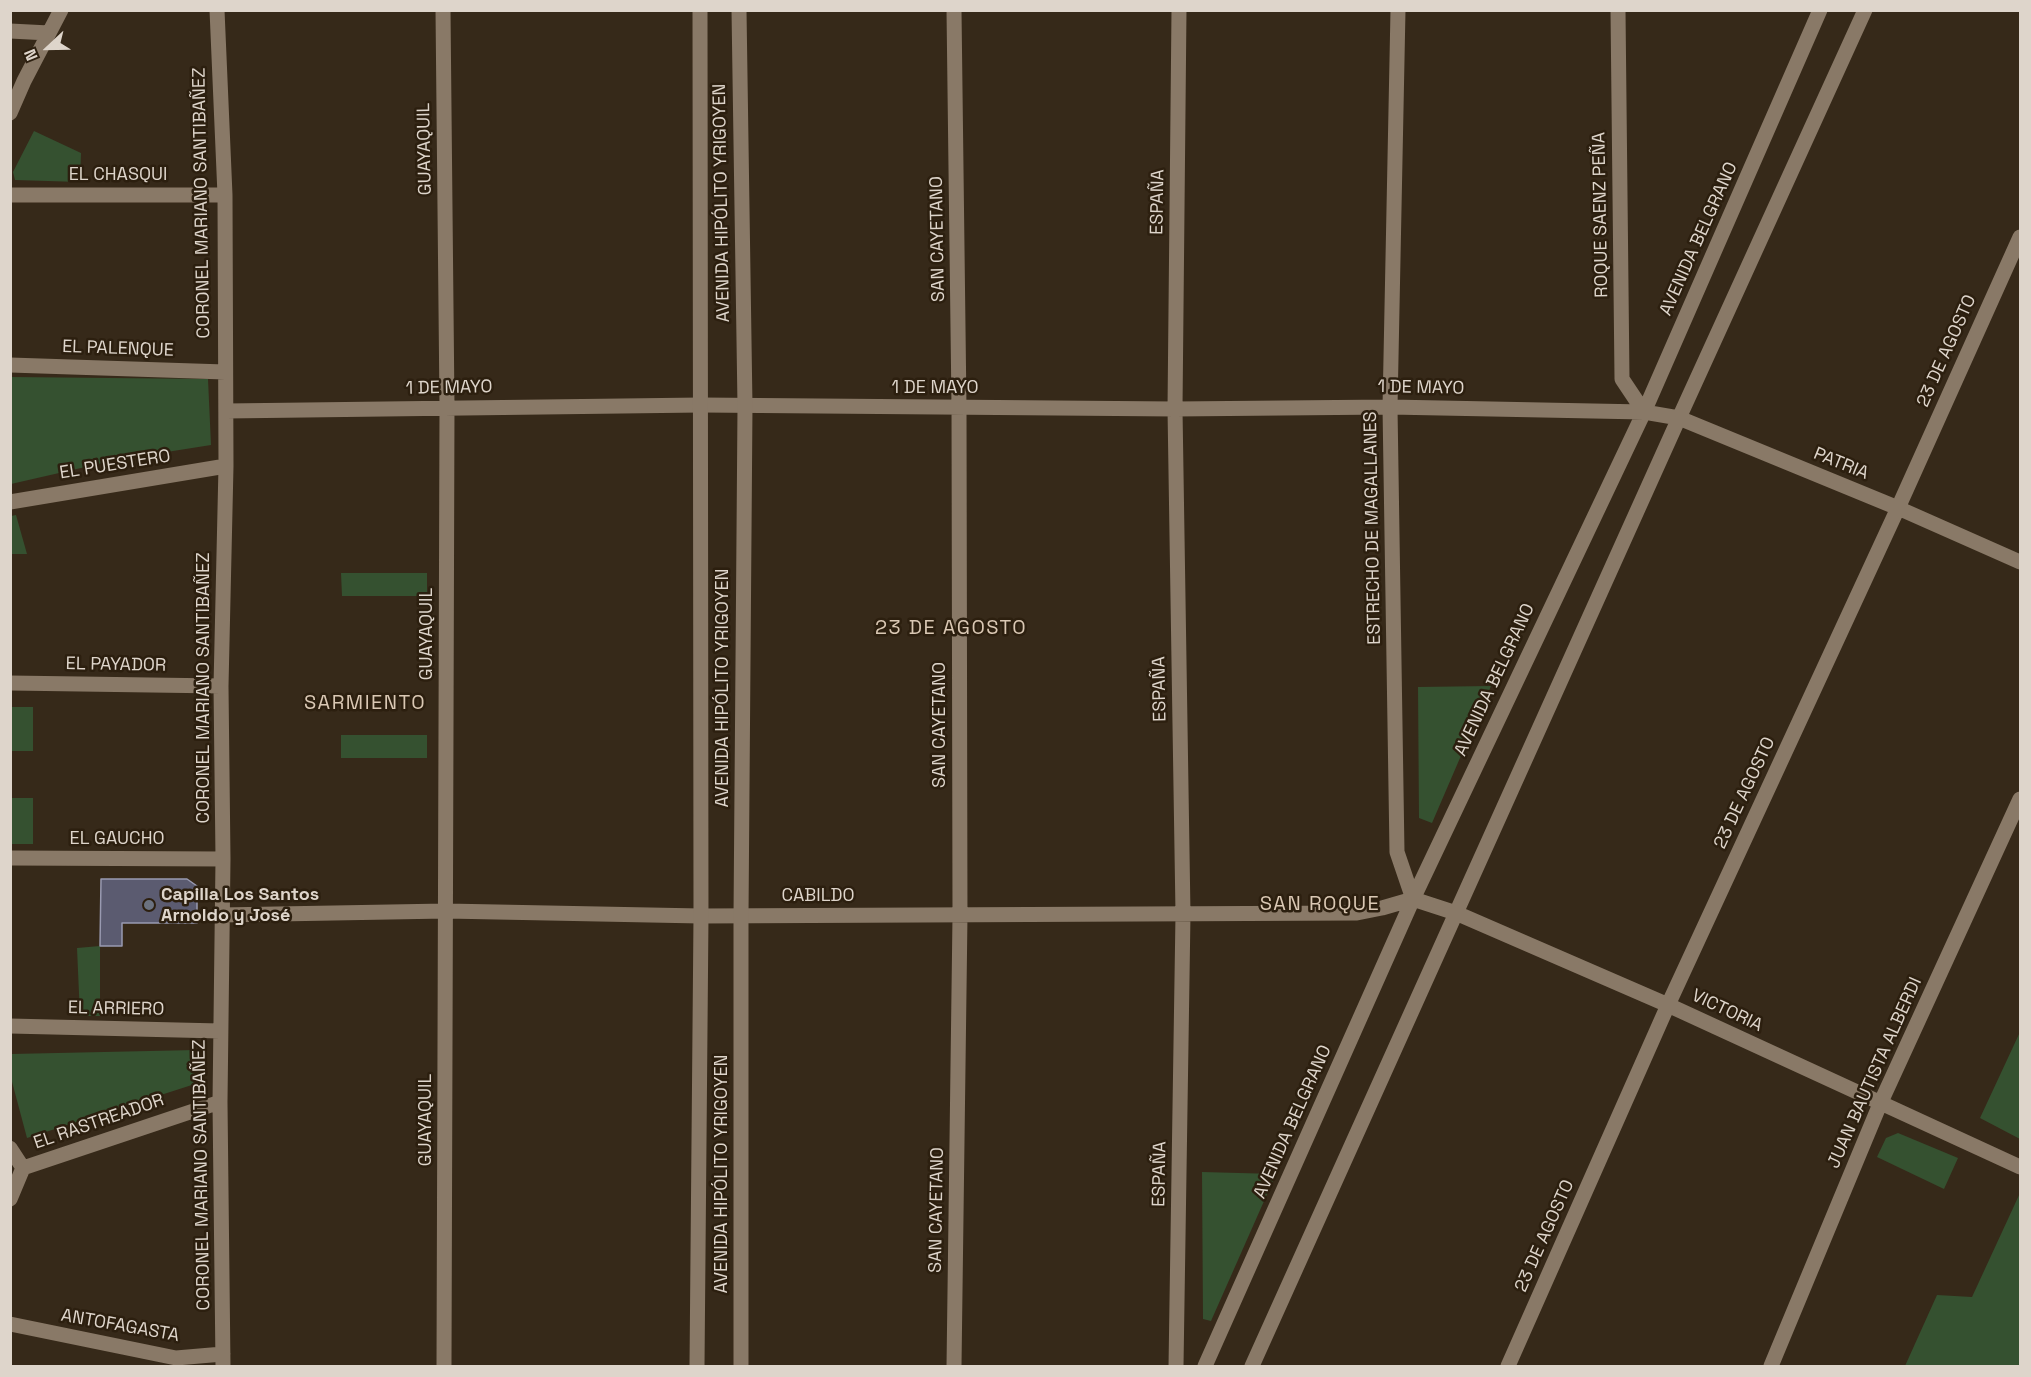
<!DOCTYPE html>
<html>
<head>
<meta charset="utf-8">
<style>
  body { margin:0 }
  #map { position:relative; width:2031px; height:1377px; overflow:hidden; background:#362919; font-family:"Space Grotesk",sans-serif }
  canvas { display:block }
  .frame { position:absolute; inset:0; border:12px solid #ded5cb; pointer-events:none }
  .north { position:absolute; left:18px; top:18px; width:60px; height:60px; -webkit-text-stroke:4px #2c1f0f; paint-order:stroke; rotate:248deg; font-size:16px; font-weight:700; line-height:24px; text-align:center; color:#ded5cb }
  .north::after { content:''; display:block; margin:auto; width:21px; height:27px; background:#ded5cb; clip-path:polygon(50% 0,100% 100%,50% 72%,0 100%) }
</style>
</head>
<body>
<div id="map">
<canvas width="2031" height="1377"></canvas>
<div class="frame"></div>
<div class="north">N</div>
</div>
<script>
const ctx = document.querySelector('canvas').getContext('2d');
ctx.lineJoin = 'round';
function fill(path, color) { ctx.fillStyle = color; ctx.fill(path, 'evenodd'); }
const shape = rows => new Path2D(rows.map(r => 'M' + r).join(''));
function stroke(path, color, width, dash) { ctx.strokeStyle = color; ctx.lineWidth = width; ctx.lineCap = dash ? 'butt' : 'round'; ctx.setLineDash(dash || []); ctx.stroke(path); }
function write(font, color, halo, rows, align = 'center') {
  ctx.font = font + ' "Space Grotesk",sans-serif'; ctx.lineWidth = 5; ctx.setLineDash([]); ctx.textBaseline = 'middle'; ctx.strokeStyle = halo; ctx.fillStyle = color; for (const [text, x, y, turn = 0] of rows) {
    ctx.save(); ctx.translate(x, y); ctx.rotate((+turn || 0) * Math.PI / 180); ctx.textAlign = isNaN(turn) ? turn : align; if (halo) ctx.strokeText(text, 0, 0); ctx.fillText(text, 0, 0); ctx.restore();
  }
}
const green = shape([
  [34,131,81,153,80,182,15,180,13,172],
  [11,377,208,379,211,445,116,460,11,484],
  [16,515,27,554,11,554,11,516],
  [341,573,427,573,427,596,342,596],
  [1491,686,1432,823,1419,818,1418,687],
  [11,707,33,707,33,751,11,751],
  [341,735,427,735,427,758,341,758],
  [10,798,33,798,33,844,11,844],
  [100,946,100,1016,80,1016,77,948],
  [2020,1032,2020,1139,1980,1118],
  [196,1050,195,1084,27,1138,11,1078,11,1054],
  [1898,1133,1958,1158,1944,1189,1877,1157,1886,1138],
  [1202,1172,1276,1174,1211,1321,1203,1319],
  [2020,1193,2020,1366,1905,1366,1937,1295,1972,1297]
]);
const building = shape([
  [101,879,187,879,197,886,197,923,122,923,122,946,100,946,101,879]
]);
const street = shape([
  [217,10,225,195,226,466,221,686,223,859,220,1102,223,1366],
  [443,10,447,407,444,1366],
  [1398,10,1390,407,1397,852,1413,899],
  [1618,10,1622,379,1644,412],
  [10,31,49,33],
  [10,113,24,81,61,10],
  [10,195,225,195],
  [10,365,225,372],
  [226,411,701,405,1175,409,1390,407,1644,412,1679,418,1898,508,2020,562],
  [10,502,226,466],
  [10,683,221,686],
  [10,858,223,859],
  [1413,899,1456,913,1668,1005,2020,1167],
  [221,915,446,911,701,916,1357,913,1382,908,1413,899],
  [10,1026,220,1031],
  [10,1148,23,1168],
  [10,1199,23,1168,220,1102],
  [10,1324,176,1358,223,1354],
  [954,1366,960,916,959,407,954,10],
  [1176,1366,1183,914,1175,409,1179,10],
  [1205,1366,1413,899,1644,412,1820,10],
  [1252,1366,1679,418,1865,10],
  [1508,1366,1668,1005,1898,508,2020,237],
  [1771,1366,1880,1104,2020,799]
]);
const secondary = shape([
  [739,10,745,406,741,916,741,1366],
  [697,1366,701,916,700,10]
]);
const markers = [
  [149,905,6,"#6b7280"]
];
const streetNames = [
  ["GUAYAQUIL",425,149,-91],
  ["EL CHASQUI",118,175],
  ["ESPAÑA",1158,202,-89],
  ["CORONEL MARIANO SANTIBAÑEZ",202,203,-91],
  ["AVENIDA HIPÓLITO YRIGOYEN",722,203,-91],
  ["ROQUE SAENZ PEÑA",1601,215,-91],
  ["SAN CAYETANO",938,239,-91],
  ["AVENIDA BELGRANO",1699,239,-66],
  ["EL PALENQUE",118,349,2],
  ["23 DE AGOSTO",1947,351,-66],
  ["1 DE MAYO",449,388,-1],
  ["1 DE MAYO",935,388],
  ["1 DE MAYO",1421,388,1],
  ["PATRIA",1841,464,22],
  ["EL PUESTERO",115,465,-9],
  ["ESTRECHO DE MAGALLANES",1373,528,-91],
  ["GUAYAQUIL",427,634,-90],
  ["EL PAYADOR",116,665,1],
  ["AVENIDA BELGRANO",1495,680,-65],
  ["CORONEL MARIANO SANTIBAÑEZ",204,688,-90],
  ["AVENIDA HIPÓLITO YRIGOYEN",723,688,-90],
  ["ESPAÑA",1160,689,-91],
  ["SAN CAYETANO",940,725,-90],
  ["23 DE AGOSTO",1745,793,-65],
  ["EL GAUCHO",117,839],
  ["CABILDO",818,896],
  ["EL ARRIERO",116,1009,1],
  ["VICTORIA",1727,1011,25],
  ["JUAN BAUTISTA ALBERDI",1875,1073,-66],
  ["GUAYAQUIL",426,1120,-90],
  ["EL RASTREADOR",99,1122,-19],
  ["AVENIDA BELGRANO",1293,1122,-66],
  ["AVENIDA HIPÓLITO YRIGOYEN",722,1174,-90],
  ["ESPAÑA",1160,1174,-89],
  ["CORONEL MARIANO SANTIBAÑEZ",202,1175,-91],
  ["SAN CAYETANO",937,1210,-89],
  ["23 DE AGOSTO",1545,1236,-66],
  ["ANTOFAGASTA",120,1326,10]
];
const poiNames = [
  ["Capilla Los Santos",161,895],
  ["Arnoldo y José",161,916]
];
const neighbourhoodNames = [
  ["23 DE AGOSTO",951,629],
  ["SARMIENTO",365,704],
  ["SAN ROQUE",1320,905]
];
fill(green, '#355130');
fill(building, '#5b5b70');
stroke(building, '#999ab1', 1.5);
stroke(street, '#897967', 15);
stroke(secondary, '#897967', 15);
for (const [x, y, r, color] of markers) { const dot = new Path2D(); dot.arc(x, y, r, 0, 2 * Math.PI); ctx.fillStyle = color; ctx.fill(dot); stroke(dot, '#2c1f0f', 2); }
write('18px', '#ded5cb', '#2c1f0f', streetNames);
write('bold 18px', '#ded5cb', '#2c1f0f', poiNames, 'left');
ctx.letterSpacing = '1.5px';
write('20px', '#dac8b4', '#2c1f0f', neighbourhoodNames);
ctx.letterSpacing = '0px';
</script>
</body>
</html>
